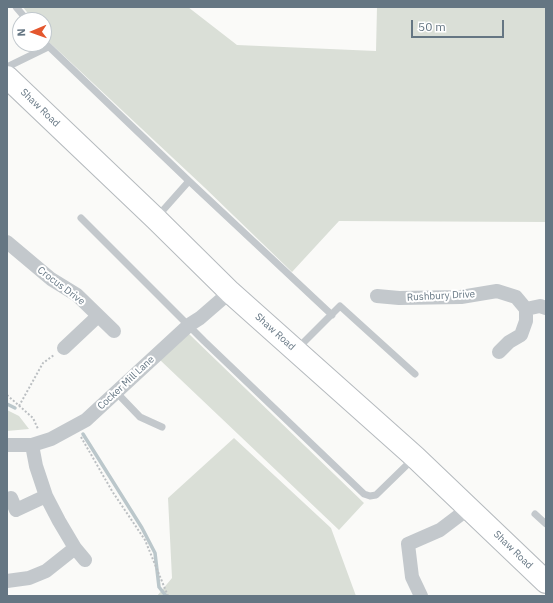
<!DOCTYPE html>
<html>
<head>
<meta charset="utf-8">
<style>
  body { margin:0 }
  #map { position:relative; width:553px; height:603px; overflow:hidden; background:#fafaf8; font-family:"IBM Plex Sans",sans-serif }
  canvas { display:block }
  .frame { position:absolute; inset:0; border:8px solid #657683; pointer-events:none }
  .north { position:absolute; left:12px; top:12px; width:40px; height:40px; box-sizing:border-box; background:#fff; border:1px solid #c1c8cd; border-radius:50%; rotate:268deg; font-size:11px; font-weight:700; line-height:16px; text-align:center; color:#657683 }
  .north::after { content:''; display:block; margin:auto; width:14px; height:18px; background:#e4572e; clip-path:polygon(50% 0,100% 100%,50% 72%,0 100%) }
  .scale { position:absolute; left:411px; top:20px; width:93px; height:18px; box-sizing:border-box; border:2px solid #657683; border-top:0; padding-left:5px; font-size:12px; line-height:14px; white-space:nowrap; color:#657683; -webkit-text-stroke:3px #fff; paint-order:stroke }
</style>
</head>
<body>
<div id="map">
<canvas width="553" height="603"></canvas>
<div class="frame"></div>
<div class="north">N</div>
<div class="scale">50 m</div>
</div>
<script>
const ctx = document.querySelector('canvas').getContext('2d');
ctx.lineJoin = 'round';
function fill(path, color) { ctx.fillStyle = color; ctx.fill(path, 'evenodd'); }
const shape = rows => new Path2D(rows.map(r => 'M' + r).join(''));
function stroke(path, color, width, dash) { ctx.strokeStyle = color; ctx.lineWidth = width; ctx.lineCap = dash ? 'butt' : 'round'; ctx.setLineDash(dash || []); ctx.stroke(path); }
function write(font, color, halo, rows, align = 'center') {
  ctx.font = font + ' "IBM Plex Sans",sans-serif'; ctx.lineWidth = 4; ctx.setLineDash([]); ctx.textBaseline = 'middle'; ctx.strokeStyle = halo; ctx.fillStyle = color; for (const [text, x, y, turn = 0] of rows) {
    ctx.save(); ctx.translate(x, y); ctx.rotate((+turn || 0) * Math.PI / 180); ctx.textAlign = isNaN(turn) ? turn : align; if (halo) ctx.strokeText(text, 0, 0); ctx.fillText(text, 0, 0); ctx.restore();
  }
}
const green = shape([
  [23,7,188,7,237,45,376,51,377,7,546,7,546,222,339,221,292,272,204,187,48,41,44,36,44,20,33,20],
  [188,333,364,503,339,530,160,360],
  [7,410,19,416,29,429,7,431],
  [234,438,331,528,356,596,157,596,172,578,168,498]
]);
const stream = shape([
  [7,404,15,408],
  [83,434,142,528,155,553,159,587,166,596]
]);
const path = shape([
  [7,395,33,418,38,429,38,430],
  [19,406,43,363,54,355],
  [81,437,112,491,145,540,168,596]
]);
const service = shape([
  [16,7,27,20],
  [44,42,189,181,332,315],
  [7,67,48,47],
  [157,217,189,181],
  [81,218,204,341,364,494,370,496,376,495,414,458],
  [297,349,340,306,415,374],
  [116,392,140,417,162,427],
  [535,514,546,524]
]);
const minor = shape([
  [7,242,51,279,77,295,114,331],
  [377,296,399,298,461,297,497,291,516,297,526,309],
  [526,309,540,306,546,308],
  [64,348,98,316],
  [499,352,509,342,521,335,526,321,526,309],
  [7,445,32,445,51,439,86,420,189,325,200,318,230,292],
  [32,445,36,466,46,496,59,521,75,548,85,560],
  [11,498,16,510,46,496],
  [7,581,29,578,46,571,75,548],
  [421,596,412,577,408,544,440,530,469,508]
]);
const primary = shape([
  [7,77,156,219,230,292,415,457,546,582]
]);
const streetNames = [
  ["Shaw Road",40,108,44],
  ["Crocus Drive",61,286,37],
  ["Rushbury Drive",441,296,-3],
  ["Shaw Road",275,332,42],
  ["Cocker Mill Lane",126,383,-43],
  ["Shaw Road",513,550,44]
];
fill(green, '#dadfd7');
stroke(stream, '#bbc7cb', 3.5);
stroke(primary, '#b5babe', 24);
stroke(path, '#bbbfc2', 2, [2, 2]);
stroke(service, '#c3c8cc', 7);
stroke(minor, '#c3c8cc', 14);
stroke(primary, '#fff', 22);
write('10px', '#657683', '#fff', streetNames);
</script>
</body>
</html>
